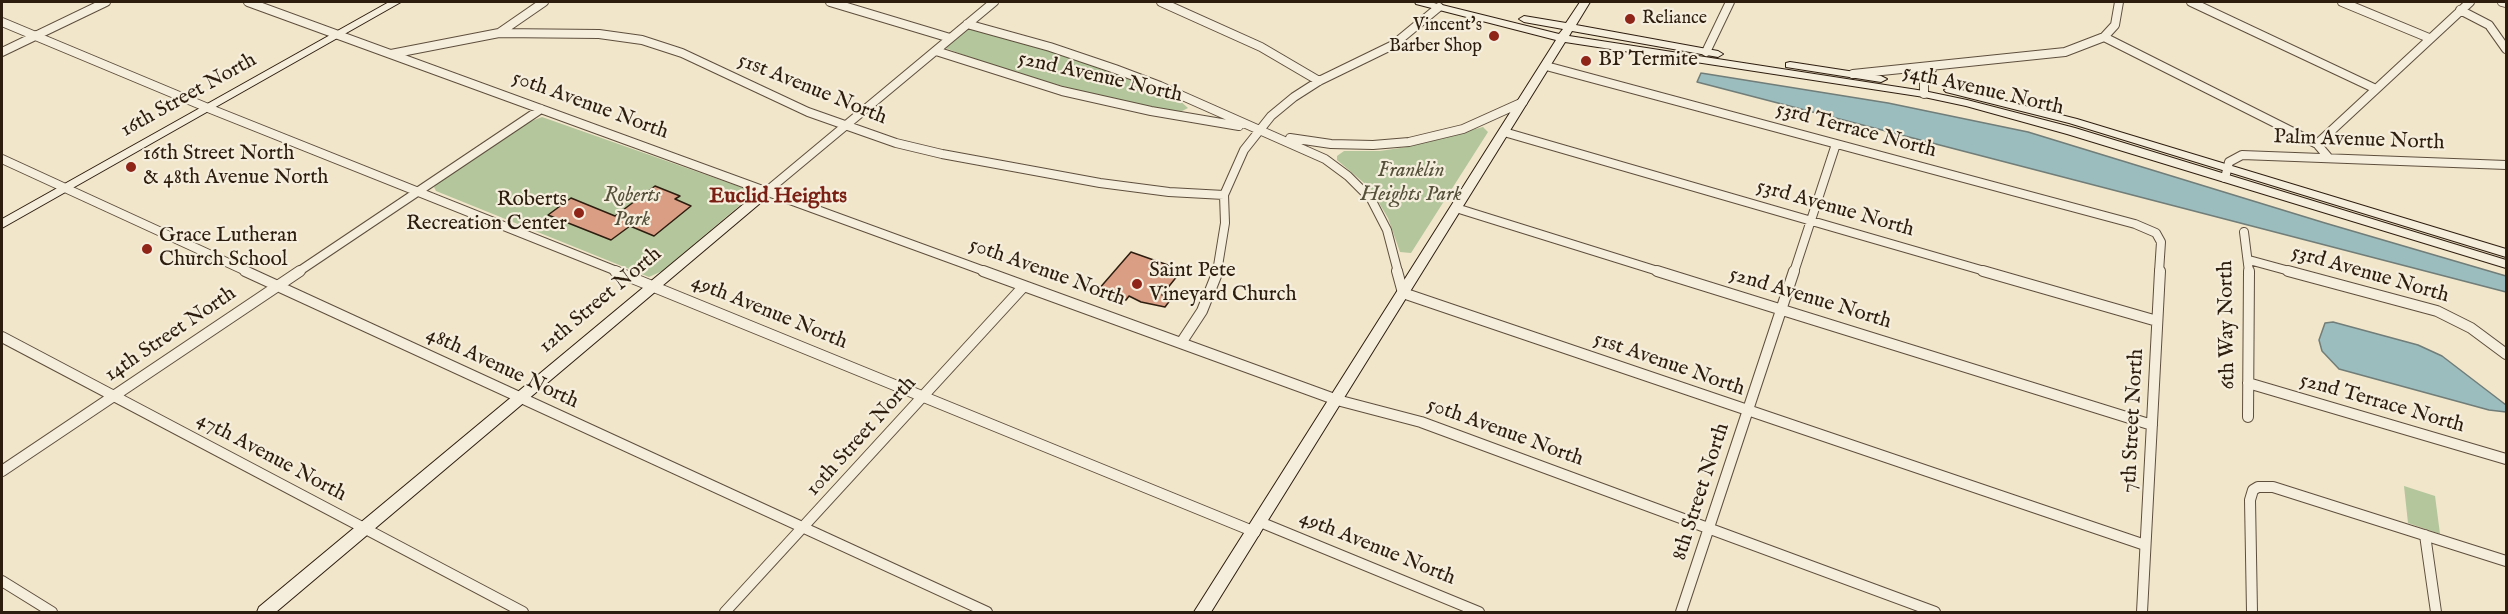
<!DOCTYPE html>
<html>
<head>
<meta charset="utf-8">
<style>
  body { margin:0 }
  #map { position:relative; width:2508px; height:614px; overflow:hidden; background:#f1e5ca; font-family:"IM FELL English",serif }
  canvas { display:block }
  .frame { position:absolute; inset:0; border:3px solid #2d1d0e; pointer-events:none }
</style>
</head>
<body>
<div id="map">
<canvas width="2508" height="614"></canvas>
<div class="frame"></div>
</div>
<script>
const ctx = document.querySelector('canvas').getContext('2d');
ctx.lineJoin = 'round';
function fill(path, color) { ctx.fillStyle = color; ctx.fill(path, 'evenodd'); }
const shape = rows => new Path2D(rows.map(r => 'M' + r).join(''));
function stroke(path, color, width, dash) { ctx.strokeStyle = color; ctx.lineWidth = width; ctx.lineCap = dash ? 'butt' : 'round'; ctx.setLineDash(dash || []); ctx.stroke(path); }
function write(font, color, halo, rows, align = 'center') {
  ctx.font = font + ' "IM FELL English",serif'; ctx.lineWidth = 4.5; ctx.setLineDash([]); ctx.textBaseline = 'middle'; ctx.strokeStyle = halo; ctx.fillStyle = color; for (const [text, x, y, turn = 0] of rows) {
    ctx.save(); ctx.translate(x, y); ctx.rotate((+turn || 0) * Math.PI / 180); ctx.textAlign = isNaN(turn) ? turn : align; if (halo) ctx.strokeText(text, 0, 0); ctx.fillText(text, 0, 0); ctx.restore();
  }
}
const green = shape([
  [969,29,1061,54,1099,67,1179,100,1188,108,1180,112,1171,111,1076,90,999,68,945,48,964,30],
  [542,117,746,189,751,192,751,196,662,271,649,277,436,191,434,187,438,183,529,122],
  [1483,127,1488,132,1411,253,1400,252,1388,218,1370,188,1337,160,1337,156,1344,151,1380,151,1407,147],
  [2404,486,2435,496,2440,534,2408,523]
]);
const water = shape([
  [1701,73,1888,103,2028,132,2325,223,2506,276,2506,292,1697,82,1701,73],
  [2333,322,2418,345,2442,356,2506,405,2506,412,2489,410,2339,369,2322,351,2319,340,2325,323,2333,322]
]);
const building = shape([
  [655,186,680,196,675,199,691,206,654,236,630,226,611,240,548,215,571,198,615,216,655,186],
  [1131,252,1182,270,1162,295,1171,299,1165,307,1141,302,1129,296,1126,300,1098,290,1131,252]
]);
const streetFar1 = shape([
  [248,2,987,272],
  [830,2,950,38],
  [1161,2,1261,47,1319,81],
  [2191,2,2376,89],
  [2342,2,2429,38],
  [2502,2,2506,3],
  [2460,10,2489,25,2506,49],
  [2,22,208,108,619,272],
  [967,24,1050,47,1115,69,1160,86,1325,159,1348,176,1371,199,1387,230,1398,272],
  [499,33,544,2],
  [2104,37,2317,144,2328,157],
  [936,51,1062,91,1151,111,1239,126],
  [2,52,106,2],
  [1706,52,1730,2],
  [391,54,499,33,599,34,642,40,682,53,808,112,896,143,942,154,1100,183,1169,192,1224,195],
  [1546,66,2135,224,2156,233,2161,242,2159,272],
  [1853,74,2065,52,2104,37,2115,25,2119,2],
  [1924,94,1924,82,1934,66],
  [1504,132,1988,272],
  [1290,138,1331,144,1373,145,1409,142,1463,129,1523,102],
  [2317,144,2470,2],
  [2,159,248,272],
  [2225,178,2229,162,2242,155,2506,165],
  [767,191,994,2],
  [1456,208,1661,272],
  [2244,232,2249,272],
  [2249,260,2293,272],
  [298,272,541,109],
  [1217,272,1225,223,1224,195,1244,150,1271,116,1294,97,1319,81,1393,45,1439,7],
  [1794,272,1836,144]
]);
const street = shape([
  [245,271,987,612],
  [615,271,1255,532],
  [983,271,1337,400,1421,422,1935,612],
  [1397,271,1403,293,2145,545],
  [1657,271,2152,425],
  [1983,271,2157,321],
  [2288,271,2437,311,2471,328,2506,354],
  [2,337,523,612],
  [1181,343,1202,311,1218,271],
  [2248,383,2506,459],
  [2248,417,2249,271],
  [2,471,300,271],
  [1260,522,1479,612],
  [2425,535,2436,612],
  [2,581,52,612],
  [725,612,1024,286],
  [1681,612,1794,271],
  [2142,612,2160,271],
  [2252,612,2250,500,2253,490,2258,487,2273,487,2506,561]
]);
const secondary = shape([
  [389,2,401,2,2,228,2,219,389,2],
  [1415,2,1430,2,1559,34,1563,29,1524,22,1519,19,1524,16,1566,23,1580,2,1590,2,1576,25,1718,51,1723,54,1718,57,1572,31,1569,36,1924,91,1967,100,2075,128,2506,260,2506,268,2067,134,1966,106,1924,97,1565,42,1211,612,1194,612,1556,40,1416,4,1415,2],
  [1790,62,1881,76,1887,79,1881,82,1786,67,1786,63,1790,62],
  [1950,87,2077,119,2506,249,2506,257,2069,123,1946,92,1944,90,1950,87],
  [767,187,771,188,773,191,771,194,276,612,257,612,259,607,763,188,767,187]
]);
const markers = [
  [1630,19,6,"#8f2418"],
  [1494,36,6,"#8f2418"],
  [1586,61,6,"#8f2418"],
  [131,167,6,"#8f2418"],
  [579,213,6,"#8f2418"],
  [147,249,6,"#8f2418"],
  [1137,284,6,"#8f2418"]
];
const farPoinames = [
  ["Reliance",1642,19],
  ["Vincent's",1482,26,"right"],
  ["Barber Shop",1482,47,"right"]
];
const poiNames = [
  ["BP Termite",1598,61],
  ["16th Street North",143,155],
  ["& 48th Avenue North",143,179],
  ["Roberts",567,201,"right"],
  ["Recreation Center",567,225,"right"],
  ["Grace Lutheran",159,237],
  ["Church School",159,261],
  ["Saint Pete",1149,272],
  ["Vineyard Church",1149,296]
];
const streetNames = [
  ["52nd Avenue North",1100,78,13],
  ["51st Avenue North",812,90,22],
  ["54th Avenue North",1983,91,13],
  ["16th Street North",189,96,-29],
  ["50th Avenue North",590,106,20],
  ["53rd Terrace North",1856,131,15],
  ["Palm Avenue North",2359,141,2],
  ["53rd Avenue North",1835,209,16],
  ["50th Avenue North",1047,273,20],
  ["53rd Avenue North",2370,275,16],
  ["52nd Avenue North",1810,299,17],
  ["12th Street North",601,301,-40],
  ["49th Avenue North",769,313,22],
  ["6th Way North",2228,325,-91],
  ["14th Street North",171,335,-34],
  ["51st Avenue North",1669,365,19],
  ["48th Avenue North",502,369,25],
  ["52nd Terrace North",2382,404,16],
  ["7th Street North",2134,421,-87],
  ["50th Avenue North",1505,433,20],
  ["10th Street North",862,437,-48],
  ["47th Avenue North",271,458,28],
  ["8th Street North",1702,492,-72],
  ["49th Avenue North",1377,549,22]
];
const parkNames = [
  ["Franklin",1411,172],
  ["Heights Park",1411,196],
  ["Roberts",632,197],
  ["Park",632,221]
];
const neighbourhoodNames = [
  ["Euclid Heights",778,197]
];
fill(green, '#b3c69c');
fill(water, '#9cbdbe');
stroke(water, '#707d78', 1.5);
fill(building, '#da9e85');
stroke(building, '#2d1d0e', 1.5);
stroke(streetFar1, '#5e4f3d', 10);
stroke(street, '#5e4f3d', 12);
stroke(secondary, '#2d1d0e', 2);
stroke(streetFar1, '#f6eedd', 8);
stroke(street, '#f6eedd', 10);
fill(secondary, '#f6eedd');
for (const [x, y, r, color] of markers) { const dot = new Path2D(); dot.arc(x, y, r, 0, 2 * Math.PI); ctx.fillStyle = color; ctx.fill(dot); stroke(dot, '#f6eedd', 2); }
write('18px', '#2d1d0e', '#f6eedd', farPoinames, 'left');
write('21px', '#2d1d0e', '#f6eedd', poiNames, 'left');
write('21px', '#2d1d0e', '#f6eedd', streetNames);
write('italic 21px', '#555039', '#f6eedd', parkNames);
write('bold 22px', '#7a1f14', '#f6eedd', neighbourhoodNames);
</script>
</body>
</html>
